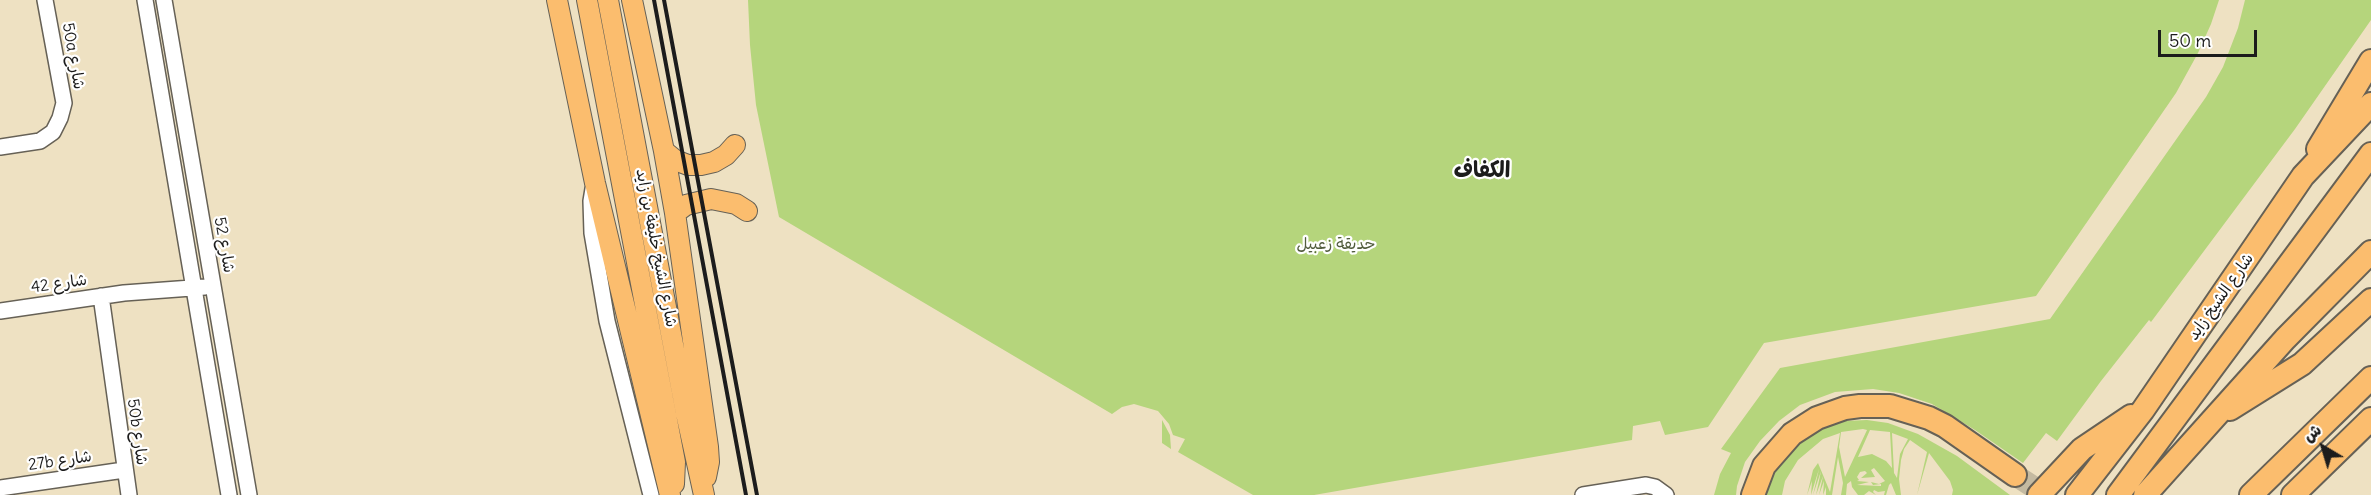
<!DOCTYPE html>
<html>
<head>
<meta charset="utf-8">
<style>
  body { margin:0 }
  #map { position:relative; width:2371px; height:495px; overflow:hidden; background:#eee1c2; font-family:Delius,"Playpen Sans Arabic",sans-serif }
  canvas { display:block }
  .north { position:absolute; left:2293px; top:417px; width:60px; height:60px; -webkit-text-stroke:4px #fff; paint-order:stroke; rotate:322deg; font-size:16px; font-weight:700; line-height:24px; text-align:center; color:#1c1c1c }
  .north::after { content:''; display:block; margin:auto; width:21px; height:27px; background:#1c1c1c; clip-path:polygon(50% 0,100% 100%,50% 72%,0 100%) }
  .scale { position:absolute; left:2158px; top:30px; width:99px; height:27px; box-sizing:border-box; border:3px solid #1c1c1c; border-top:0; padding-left:8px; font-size:18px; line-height:21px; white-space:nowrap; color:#1c1c1c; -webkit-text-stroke:4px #fff; paint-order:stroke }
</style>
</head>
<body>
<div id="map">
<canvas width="2371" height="495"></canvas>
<div class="north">ش</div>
<div class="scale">50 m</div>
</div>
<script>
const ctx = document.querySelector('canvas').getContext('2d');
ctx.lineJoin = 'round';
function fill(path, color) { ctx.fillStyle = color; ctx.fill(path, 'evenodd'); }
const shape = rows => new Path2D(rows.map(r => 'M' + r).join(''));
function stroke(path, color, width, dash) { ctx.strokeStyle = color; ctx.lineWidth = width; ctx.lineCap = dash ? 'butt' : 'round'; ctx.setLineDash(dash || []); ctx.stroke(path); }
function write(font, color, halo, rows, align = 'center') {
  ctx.font = font + ' Delius,"Playpen Sans Arabic",sans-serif'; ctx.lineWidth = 4.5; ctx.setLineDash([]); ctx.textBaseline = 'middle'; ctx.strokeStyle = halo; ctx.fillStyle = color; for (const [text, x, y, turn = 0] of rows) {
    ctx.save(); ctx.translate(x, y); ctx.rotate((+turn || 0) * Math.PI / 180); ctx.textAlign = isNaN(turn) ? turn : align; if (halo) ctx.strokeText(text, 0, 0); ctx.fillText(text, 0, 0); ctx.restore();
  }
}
const green = shape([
  [748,0,2219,0,2211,24,2198,53,2176,93,2036,296,1764,343,1708,427,1665,435,1660,421,1633,426,1632,440,1314,495,1253,495,1178,452,1185,439,1173,435,1169,424,1158,411,1134,404,1122,407,1112,414,779,217,756,105,750,45],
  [2245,0,2371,0,2371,20,2295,129,2151,322,2149,320,2101,381,2057,441,2046,433,2023,463,1975,430,1932,404,1899,393,1873,389,1835,392,1800,405,1779,421,1760,441,1745,462,1737,486,1736,495,1714,495,1720,474,1731,453,1721,449,1780,368,2050,319,2206,97,2223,67,2238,28],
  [1162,420,1170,435,1171,449,1162,443],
  [1867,420,1888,423,1918,434,1957,456,2010,495,1952,495,1953,490,1950,481,1929,453,1917,495,1927,452,1910,440,1904,449,1901,460,1899,479,1901,495,1896,495,1891,483,1889,485,1886,495,1884,495,1885,491,1878,492,1874,490,1873,492,1876,495,1869,491,1864,495,1858,495,1852,487,1851,481,1847,484,1846,495,1841,495,1843,483,1838,457,1832,495,1826,495,1826,487,1823,495,1824,481,1819,495,1823,476,1816,495,1821,471,1813,495,1819,469,1811,495,1812,481,1807,495,1813,470,1818,463,1830,492,1840,433,1823,439,1798,460,1785,481,1782,495,1766,495,1777,467,1802,441,1827,426,1845,421],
  [1863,429,1867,430,1845,477,1839,447,1841,432],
  [1870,430,1890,432,1892,468,1886,461,1872,454,1858,457],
  [1892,433,1908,439,1900,454,1897,478,1894,473],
  [1874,468,1885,481,1879,484,1871,482,1873,485,1881,484,1881,486,1857,485,1869,482,1857,481,1859,480,1857,477,1860,472,1865,471,1867,473,1861,478,1875,477,1871,470]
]);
const highwayTunnel = shape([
  [2015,475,2046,495]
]);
const minor = shape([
  [145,0,229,495],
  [164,0,249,495],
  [0,147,40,141,53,132,60,118,64,103,45,0],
  [593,189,591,201,592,233,607,321,651,495],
  [101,296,129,495],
  [0,311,124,293,205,287],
  [0,488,124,470],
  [1583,495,1646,485,1655,487,1666,495]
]);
const major = shape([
  [557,0,595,183,670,495],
  [587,0,675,462,674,484],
  [608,0,686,413,704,495],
  [632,0,664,151,675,213,708,447,709,462,706,477],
  [664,151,675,160,688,165,701,165,714,162,726,155,735,145],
  [675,213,686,205,711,199,736,204,747,211]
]);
const highway = shape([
  [2318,149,2371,61],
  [2230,409,2302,364,2371,300],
  [1753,495,1764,466,1792,434,1817,418,1845,408,1860,406,1890,406,1929,418,1945,426,2015,475],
  [2039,495,2082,449,2131,416],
  [2077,495,2143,410,2303,176,2371,104],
  [2118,495,2371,154],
  [2145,495,2285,339,2371,252],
  [2251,495,2371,378],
  [2293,495,2371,419]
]);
const rail = shape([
  [654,0,746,495],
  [664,0,757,495]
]);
const streetNames = [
  ["50a شارع",73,56,80],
  ["شارع 52",224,245,80],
  ["شارع الشيخ خليفة بن زايد",656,248,79],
  ["شارع 42",59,284,-8],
  ["شارع الشيخ زايد",2221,297,-55],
  ["50b شارع",137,432,82],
  ["27b شارع",60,461,-8]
];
const parkNames = [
  ["حديقة زعبيل",1336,244]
];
const districtNames = [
  ["الكفاف",1482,171]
];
fill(green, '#b5d57c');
stroke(highwayTunnel, '#c4baa1', 22, [22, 11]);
stroke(minor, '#666156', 18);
stroke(major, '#666156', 22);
stroke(highway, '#666156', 26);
stroke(minor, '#fff', 15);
stroke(major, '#fbbd6e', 20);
stroke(highway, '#fbbd6e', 22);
stroke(rail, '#1c1c1c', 4);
write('16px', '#1c1c1c', '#fff', streetNames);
write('16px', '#525d3e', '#fff', parkNames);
write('bold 22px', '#1c1c1c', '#fff', districtNames);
</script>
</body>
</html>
